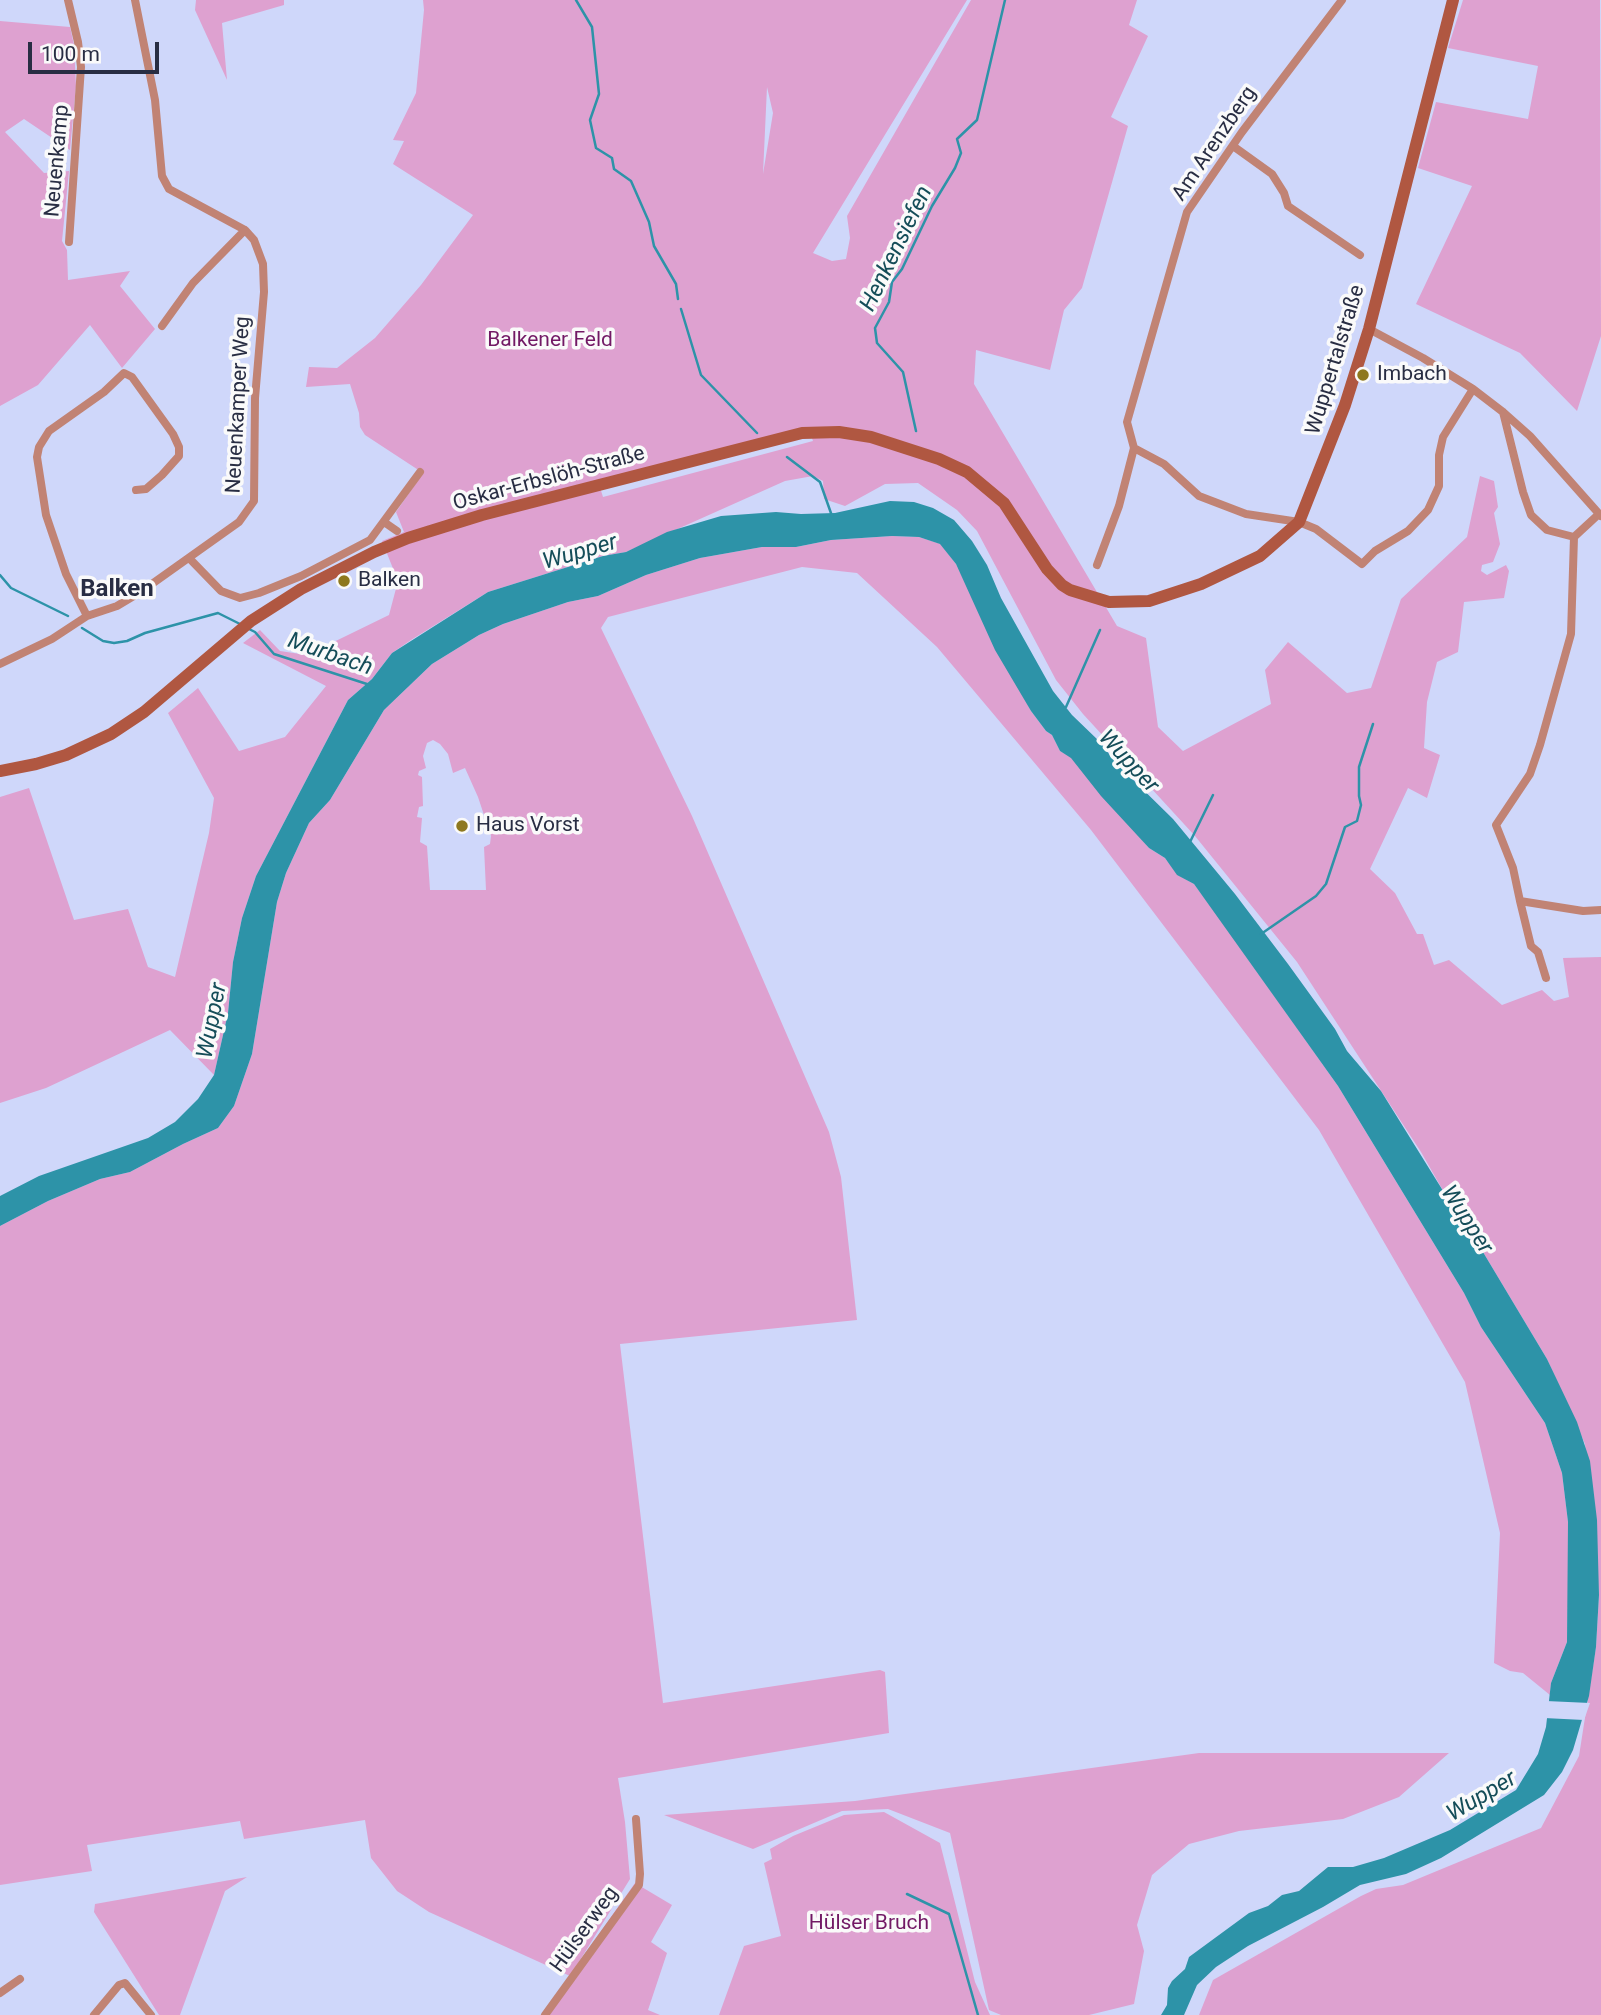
<!DOCTYPE html>
<html>
<head>
<meta charset="utf-8">
<style>
  body { margin:0 }
  #map { position:relative; width:1601px; height:2015px; overflow:hidden; background:#cfd7fa; font-family:Roboto,sans-serif }
  canvas { display:block }
  .scale { position:absolute; left:28px; top:42px; width:131px; height:32px; box-sizing:border-box; border:4px solid #282d43; border-top:0; padding-left:9px; font-size:21px; line-height:24px; white-space:nowrap; color:#282d43; -webkit-text-stroke:5px #fafafa; paint-order:stroke }
</style>
</head>
<body>
<div id="map">
<canvas width="1601" height="2015"></canvas>
<div class="scale">100 m</div>
</div>
<script>
const ctx = document.querySelector('canvas').getContext('2d');
ctx.lineJoin = 'round';
function fill(path, color) { ctx.fillStyle = color; ctx.fill(path, 'evenodd'); }
const shape = rows => new Path2D(rows.map(r => 'M' + r).join(''));
function stroke(path, color, width, dash) { ctx.strokeStyle = color; ctx.lineWidth = width; ctx.lineCap = dash ? 'butt' : 'round'; ctx.setLineDash(dash || []); ctx.stroke(path); }
function write(font, color, halo, rows, align = 'center') {
  ctx.font = font + ' Roboto,sans-serif'; ctx.lineWidth = 7; ctx.setLineDash([]); ctx.textBaseline = 'middle'; ctx.strokeStyle = halo; ctx.fillStyle = color; for (const [text, x, y, turn = 0] of rows) {
    ctx.save(); ctx.translate(x, y); ctx.rotate((+turn || 0) * Math.PI / 180); ctx.textAlign = isNaN(turn) ? turn : align; if (halo) ctx.strokeText(text, 0, 0); ctx.fillText(text, 0, 0); ctx.restore();
  }
}
const green = shape([
  [196,0,284,0,284,5,222,23,227,80,195,10],
  [423,0,967,0,813,253,832,261,846,259,850,238,847,216,971,0,1137,0,1129,25,1148,36,1111,117,1128,126,1082,288,1064,310,1050,370,976,350,974,384,1117,626,1146,638,1158,727,1183,751,1271,704,1265,670,1288,642,1347,693,1371,688,1401,599,1467,537,1480,476,1494,481,1498,507,1494,513,1500,544,1493,562,1482,565,1481,571,1487,575,1506,565,1509,571,1504,598,1464,602,1458,652,1437,662,1427,702,1424,748,1440,755,1427,798,1408,788,1370,869,1395,893,1417,934,1423,934,1434,965,1449,960,1502,1005,1542,990,1554,1001,1569,997,1563,958,1601,957,1601,2015,1199,2015,1213,1980,1361,1896,1376,1889,1403,1885,1541,1828,1579,1756,1596,1647,1599,1595,1585,1444,1547,1359,1456,1207,1445,1194,1421,1152,1297,962,1195,836,1083,714,1056,680,977,531,957,510,918,483,885,484,845,506,824,499,823,481,813,476,785,481,626,552,603,556,488,592,411,640,392,653,372,679,348,700,256,876,242,918,233,962,228,1013,214,1075,170,1030,46,1088,0,1103,0,797,29,788,74,920,128,909,148,967,175,977,209,833,214,798,168,713,198,688,239,751,285,737,326,686,243,643,260,630,280,651,307,655,389,615,398,581,382,541,404,532,396,512,423,473,365,435,360,427,359,413,350,384,306,387,309,367,337,368,375,338,421,285,473,215,393,164,404,141,393,140,416,93,424,10],
  [767,87,773,113,763,174],
  [808,427,813,441,603,497,598,481],
  [1463,0,1600,0,1601,336,1577,411,1520,353,1416,304,1472,186,1418,168,1436,102,1528,119,1538,66,1448,48],
  [0,21,70,27,74,45,76,86,70,150,24,119,5,132,44,173,69,171,62,241,67,250,68,280,130,271,120,286,155,329,122,368,90,325,38,385,0,406],
  [892,536,919,537,941,544,956,564,1031,711,1046,731,1052,735,1060,751,1071,757,1149,848,1165,858,1178,875,1194,884,1215,912,1338,1086,1464,1293,1481,1327,1545,1423,1562,1473,1568,1522,1569,1570,1567,1642,1551,1683,1550,1695,1523,1673,1510,1671,1494,1663,1500,1533,1465,1382,1319,1130,1091,830,937,647,857,573,802,567,608,617,601,628,692,816,829,1132,841,1177,857,1320,620,1344,663,1703,880,1670,885,1672,889,1733,618,1778,625,1822,630,1879,577,1965,635,1883,672,1905,651,1942,667,1953,648,2010,660,2015,541,2015,570,1976,429,1912,397,1891,371,1858,365,1820,244,1839,240,1821,87,1845,92,1871,0,1885,0,1226,48,1201,100,1179,130,1172,183,1144,218,1128,234,1106,252,1054,277,902,286,873,309,823,330,800,384,710,432,664,479,635,503,624,568,602,598,596,646,575,700,558,762,547,796,547,831,540],
  [433,740,440,744,448,754,453,773,465,768,478,797,491,836,490,844,484,847,486,890,430,890,427,846,420,842,422,818,417,817,419,807,423,806,422,777,418,775,419,771,426,768,423,756,427,743],
  [1199,1753,1449,1753,1399,1797,1343,1819,1239,1831,1189,1844,1152,1875,1137,1925,1144,1951,1134,2004,1089,2015,1001,2015,989,2010,950,1833,888,1809,842,1811,753,1849,664,1815,855,1801],
  [884,1812,940,1843,975,1982,990,2015,719,2015,744,1946,781,1936,764,1863,772,1859,770,1849,793,1836,844,1815],
  [247,1877,225,1891,180,2015,159,2015,94,1912,95,1904]
]);
const water = shape([
  [890,501,914,502,933,508,954,520,972,541,987,565,1001,598,1053,691,1072,715,1099,741,1116,763,1173,819,1235,894,1288,964,1335,1029,1347,1051,1381,1091,1445,1194,1456,1207,1547,1359,1577,1422,1590,1461,1597,1520,1599,1595,1596,1647,1589,1696,1573,1750,1562,1772,1544,1795,1441,1858,1406,1874,1360,1885,1323,1907,1248,1946,1216,1967,1197,1985,1184,2015,1161,2015,1167,2005,1168,1988,1172,1981,1185,1969,1189,1957,1249,1913,1268,1906,1282,1895,1299,1891,1328,1867,1353,1867,1384,1858,1450,1830,1516,1790,1538,1754,1546,1727,1551,1683,1567,1642,1568,1522,1562,1473,1545,1423,1481,1327,1464,1293,1338,1086,1194,884,1177,875,1165,858,1149,848,1101,796,1071,758,1060,751,1052,735,1046,731,1031,711,995,650,956,564,940,544,919,537,892,536,831,540,796,547,762,547,700,558,646,575,598,596,568,602,503,624,479,635,432,664,384,710,330,800,309,823,286,873,277,902,252,1054,234,1106,218,1128,183,1144,130,1172,100,1179,48,1201,0,1226,0,1196,39,1176,148,1138,175,1122,198,1099,214,1075,228,1013,233,962,242,918,256,876,348,700,372,679,392,653,488,592,603,556,626,552,667,532,721,516,776,512,801,514,835,513]
]);
const pier = shape([
  [1546,1701,1590,1703,1584,1720,1544,1718]
]);
const stream = shape([
  [576,0,592,27,599,94,590,120,596,148,612,158,614,169,631,181,649,222,654,246,676,284,678,299],
  [681,309,701,375,757,433],
  [916,431,903,372,877,343,875,328,889,302,892,282,902,269,932,206,955,168,961,153,957,139,977,120,1005,0],
  [787,457,820,482,832,516],
  [0,575,11,588,68,616],
  [82,628,103,641,114,643,127,641,145,633,218,613,240,624],
  [249,629,255,632,274,654,370,685],
  [1066,707,1100,630],
  [1190,842,1213,795],
  [1261,934,1316,896,1326,884,1345,827,1357,821,1361,805,1359,796,1359,767,1373,724],
  [907,1894,949,1914,978,2015]
]);
const street = shape([
  [68,0,78,42,81,67,69,242],
  [1233,146,1272,174,1284,193,1288,206,1360,255],
  [162,326,193,283,245,230],
  [1369,329,1423,358,1473,389,1503,412,1530,436,1601,516],
  [1503,412,1523,492,1531,515,1547,530,1574,537],
  [1134,448,1164,464,1199,496,1246,514,1299,522,1316,529,1362,564,1375,551,1408,531,1428,510,1439,486,1439,455,1443,437,1473,389],
  [1599,514,1574,537,1571,634,1540,745,1530,774,1496,825,1513,868,1520,901,1583,911,1601,910],
  [384,522,397,531],
  [189,558,221,591,240,598,259,593,301,576,370,540,420,472],
  [1097,565,1119,506,1134,448,1127,422,1187,212,1242,132,1342,0],
  [87,616,66,574,46,515,37,457,39,447,49,431,104,392,124,373,132,377,173,434,179,447,179,456,162,475,146,489,136,490],
  [0,664,52,639,87,616,117,606,142,591,239,522,254,501,255,398,264,292,263,264,254,240,245,230,169,189,162,176,155,100,135,0],
  [1520,901,1531,946,1538,952,1546,978],
  [0,1993,20,1979],
  [94,2015,119,1985,125,1983,151,2015],
  [545,2015,639,1885,640,1874,636,1819]
]);
const secondary = shape([
  [0,771,36,764,66,755,111,734,144,712,251,621,301,589,374,552,408,538,482,515,802,433,839,432,871,437,939,459,967,472,1004,503,1047,569,1062,585,1070,590,1109,602,1149,601,1201,584,1260,556,1299,522,1345,405,1369,329,1453,0]
]);
const markers = [
  [1363,375,7,"#8e781e"],
  [344,581,7,"#8e781e"],
  [462,826,7,"#8e781e"]
];
const streetNames = [
  ["Am Arenzberg",1215,144,-56],
  ["Neuenkamp",58,161,-85],
  ["Wuppertalstraße",1336,360,-73],
  ["Neuenkamper Weg",239,405,-87],
  ["Oskar-Erbslöh-Straße",549,479,-15],
  ["Hülserweg",585,1930,-54]
];
const parkNames = [
  ["Balkener Feld",550,341],
  ["Hülser Bruch",869,1924]
];
const poiNames = [
  ["Imbach",1377,375],
  ["Balken",358,581],
  ["Haus Vorst",476,826]
];
const waterNames = [
  ["Henkensiefen",897,249,-64],
  ["Wupper",580,553,-16],
  ["Murbach",330,655,19],
  ["Wupper",1128,762,47],
  ["Wupper",213,1021,-79],
  ["Wupper",1466,1220,57],
  ["Wupper",1482,1797,-31]
];
const quarterNames = [
  ["Balken",117,590]
];
fill(green, '#dea1d0');
fill(water, '#2d93a8');
fill(pier, '#cfd7fa');
stroke(stream, '#2d93a8', 2.5);
stroke(street, '#c18374', 8);
stroke(secondary, '#b05741', 12);
for (const [x, y, r, color] of markers) { const dot = new Path2D(); dot.arc(x, y, r, 0, 2 * Math.PI); ctx.fillStyle = color; ctx.fill(dot); stroke(dot, '#fafafa', 2.5); }
write('21px', '#282d43', '#fafafa', streetNames);
write('21px', '#721965', '#fafafa', parkNames);
write('21px', '#282d43', '#fafafa', poiNames, 'left');
write('italic 23px', '#154d59', '#fafafa', waterNames);
write('bold 24px', '#282d43', '#fafafa', quarterNames);
</script>
</body>
</html>
